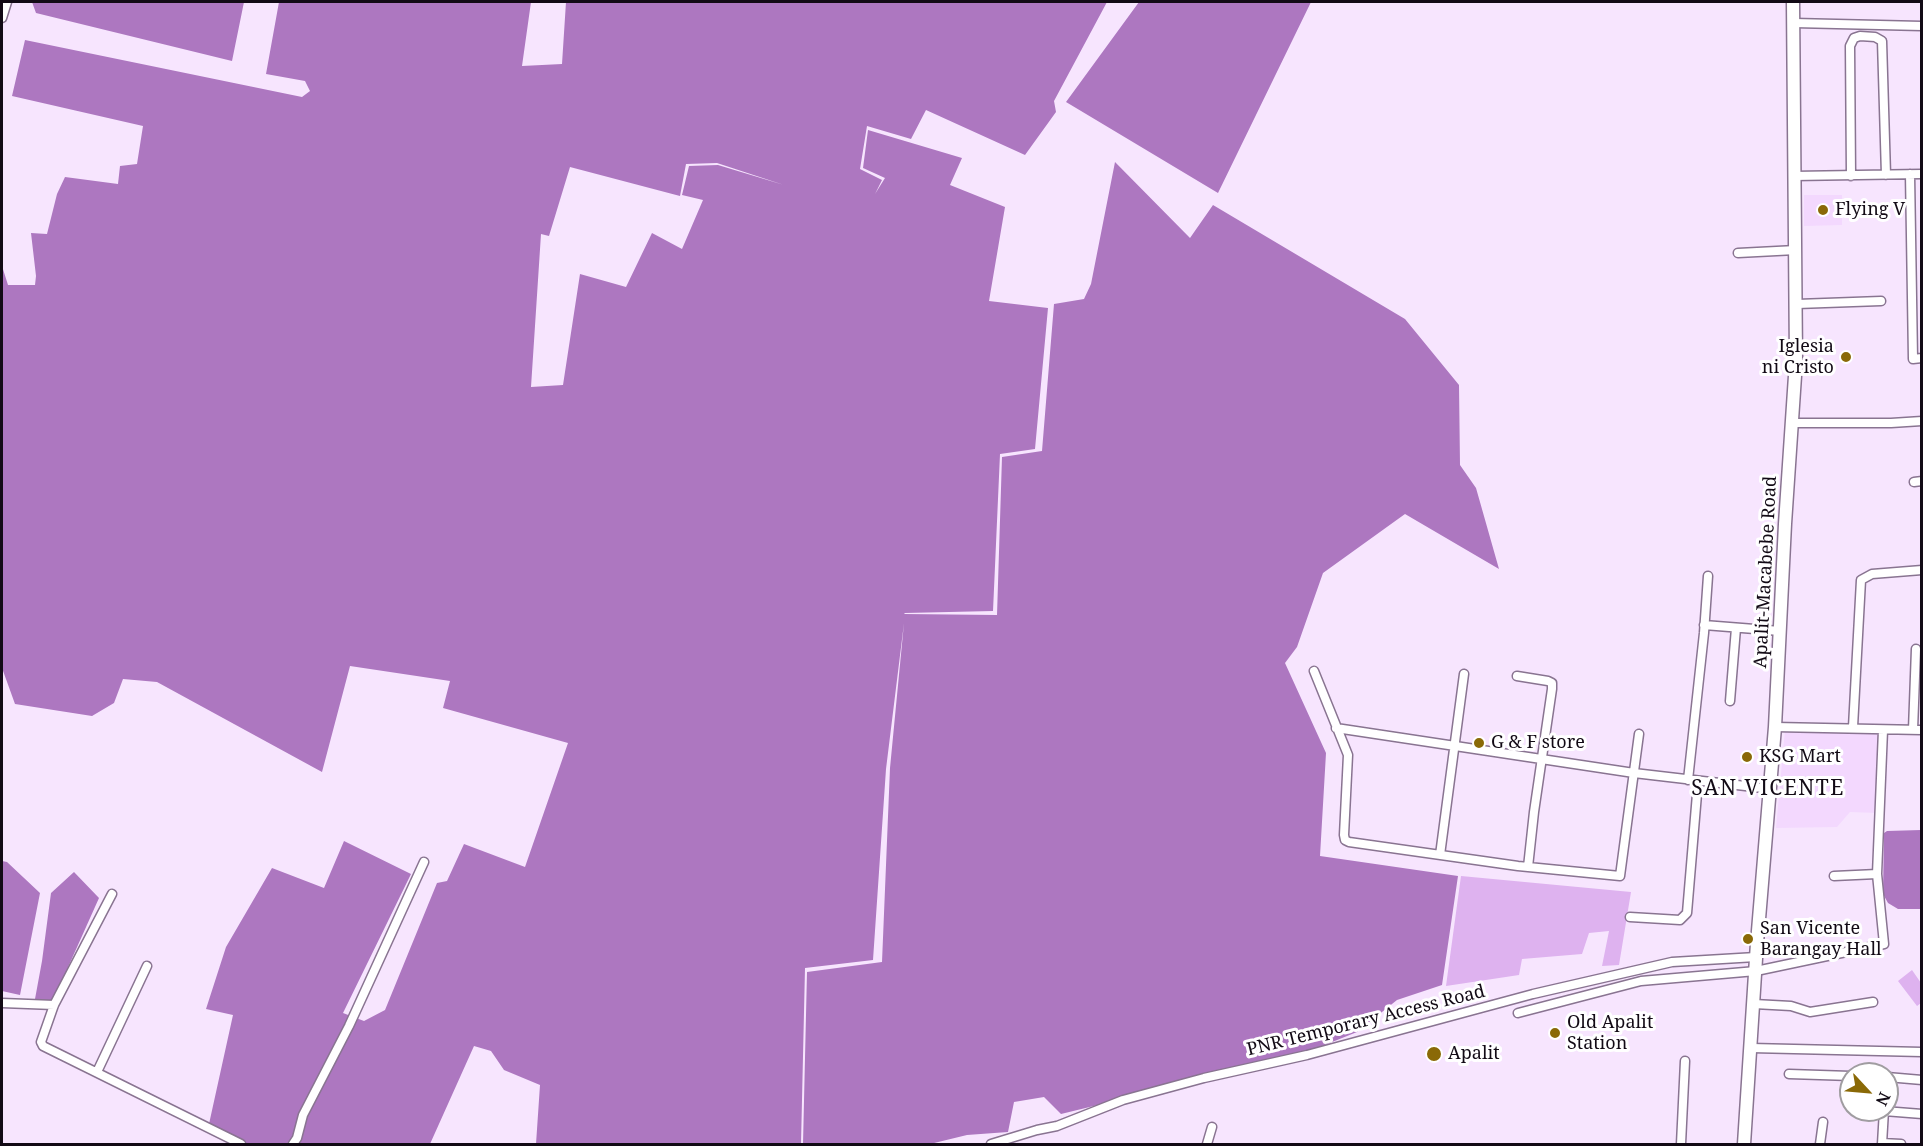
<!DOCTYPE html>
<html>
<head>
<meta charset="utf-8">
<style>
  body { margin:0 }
  #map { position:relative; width:1923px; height:1146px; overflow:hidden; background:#f7e5fe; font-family:"Noto Serif",serif }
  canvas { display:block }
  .frame { position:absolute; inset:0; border:3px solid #120a15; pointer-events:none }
  .north { position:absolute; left:1839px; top:1062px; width:60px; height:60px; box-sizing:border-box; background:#fff; border:2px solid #a09da1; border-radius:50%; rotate:116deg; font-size:16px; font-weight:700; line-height:24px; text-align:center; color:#120a15 }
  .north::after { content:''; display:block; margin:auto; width:21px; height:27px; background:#8a6907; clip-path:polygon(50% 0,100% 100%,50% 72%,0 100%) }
</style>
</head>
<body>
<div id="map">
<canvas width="1923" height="1146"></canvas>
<div class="frame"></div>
<div class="north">N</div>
</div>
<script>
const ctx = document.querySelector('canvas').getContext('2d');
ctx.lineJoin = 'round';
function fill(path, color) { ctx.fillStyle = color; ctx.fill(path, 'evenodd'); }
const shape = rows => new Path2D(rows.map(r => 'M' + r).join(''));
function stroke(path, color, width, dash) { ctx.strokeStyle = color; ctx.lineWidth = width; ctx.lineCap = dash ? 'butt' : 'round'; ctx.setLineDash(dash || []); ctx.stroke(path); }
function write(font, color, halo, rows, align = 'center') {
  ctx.font = font + ' "Noto Serif",serif'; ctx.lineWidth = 6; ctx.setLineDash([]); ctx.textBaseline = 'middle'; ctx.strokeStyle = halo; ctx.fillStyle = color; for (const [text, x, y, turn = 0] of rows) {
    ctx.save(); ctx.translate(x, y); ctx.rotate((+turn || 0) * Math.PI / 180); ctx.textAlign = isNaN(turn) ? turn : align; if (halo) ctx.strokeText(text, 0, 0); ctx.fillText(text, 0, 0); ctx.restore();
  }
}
const built = shape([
  [1804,195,1842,195,1842,225,1804,226],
  [1785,730,1881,731,1877,813,1850,812,1837,827,1776,828]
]);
const green = shape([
  [1461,876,1631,892,1619,965,1602,966,1609,931,1589,933,1582,954,1522,959,1519,975,1446,986],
  [1912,970,1921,983,1921,1003,1917,1006,1898,981]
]);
const water = shape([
  [32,2,244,2,232,61,36,13],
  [279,2,531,2,522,66,562,64,566,2,1107,2,1054,101,1056,112,1025,155,926,110,911,139,867,126,860,169,882,180,875,194,885,178,863,168,868,130,962,158,950,185,1005,207,989,301,1048,308,1035,449,1000,454,993,611,905,613,904,614,997,615,1002,457,1042,451,1054,304,1084,299,1091,284,1115,162,1190,238,1213,205,1405,319,1459,385,1460,465,1476,488,1499,569,1405,514,1323,573,1297,647,1285,663,1326,753,1320,856,1458,876,1442,985,1397,1000,1357,1032,1265,1069,1155,1091,1061,1114,1044,1097,1014,1102,1008,1132,967,1135,930,1144,803,1144,807,972,882,962,890,768,904,623,886,769,873,960,805,968,801,1144,536,1144,540,1085,504,1070,491,1051,474,1046,430,1144,237,1144,209,1124,233,1015,206,1009,226,947,272,868,324,888,344,841,411,874,343,1013,364,1021,385,1010,437,883,447,881,464,844,525,867,568,743,443,708,450,681,350,666,322,772,157,682,123,679,114,703,92,716,15,704,2,668,2,266,8,285,35,285,36,276,31,233,47,234,57,194,65,177,118,184,120,166,137,164,143,126,12,96,25,40,302,97,310,91,305,81,266,74],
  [717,163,784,185,718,165,689,166,682,195,703,200,682,249,652,233,626,287,580,274,563,385,531,387,541,234,549,236,570,167,680,196,686,164],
  [1139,2,1311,2,1218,193,1066,102],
  [1921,830,1921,909,1898,909,1888,903,1883,894,1884,833,1887,831],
  [2,861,7,862,40,893,20,995,2,991],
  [74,872,99,898,52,1003,35,999,42,961,51,893]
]);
const minor = shape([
  [2,18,7,2],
  [1794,23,1922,26],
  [1910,174,1913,359,1922,358],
  [1793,176,1922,174],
  [1851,176,1850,46,1854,38,1860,36,1875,37,1882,41,1886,175],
  [1738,253,1796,250],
  [1797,304,1881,301],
  [1793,423,1891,423,1922,421],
  [1914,482,1922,481],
  [1704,625,1780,631],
  [1314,671,1348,755,1344,835,1345,840,1349,842,1518,866,1620,876,1639,734],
  [1517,676,1548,681,1552,683,1552,689,1534,812,1528,867],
  [1730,701,1736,628],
  [1775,727,1922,730],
  [1853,727,1861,580,1872,574,1922,570],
  [1336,728,1634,773,1771,789],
  [1913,730,1916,649],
  [1688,780,1704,633,1708,576],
  [1440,855,1464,674],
  [1834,876,1877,874],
  [112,894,54,1005,41,1042,43,1046,241,1144],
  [1630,917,1680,920,1687,913,1698,782],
  [2,1003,54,1005],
  [1754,1004,1791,1006,1810,1012,1873,1002],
  [1518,1013,1641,981,1756,971,1884,944,1877,874,1883,730],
  [1751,1048,1922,1052],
  [97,1072,147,966],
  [1789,1074,1851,1076],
  [1887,1079,1887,1077,1922,1080],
  [1884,1111,1922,1114],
  [1882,1143,1901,1144],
  [293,1144,297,1138,303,1115,349,1026,424,862],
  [991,1144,1037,1130,1057,1126,1123,1100,1204,1078,1307,1055,1533,994,1672,962,1756,957],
  [1207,1144,1212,1127],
  [1681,1144,1685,1061],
  [1820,1144,1823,1122],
  [1882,1144,1884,1110]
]);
const secondary = shape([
  [1744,1144,1757,943,1775,727,1785,524,1796,361,1793,2]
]);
const markers = [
  [1823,210,6,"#8a6907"],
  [1846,357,6,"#8a6907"],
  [1479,743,6,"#8a6907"],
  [1747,757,6,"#8a6907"],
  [1748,939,6,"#8a6907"],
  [1555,1033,6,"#8a6907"],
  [1434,1054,8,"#8a6907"]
];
const poiNames = [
  ["Flying V",1835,210],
  ["Iglesia",1834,347,"right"],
  ["ni Cristo",1834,368,"right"],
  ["G & F store",1491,743],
  ["KSG Mart",1759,757],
  ["San Vicente",1760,929],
  ["Barangay Hall",1760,950],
  ["Old Apalit",1567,1023],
  ["Station",1567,1044],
  ["Apalit",1448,1054]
];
const streetNames = [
  ["Apalit-Macabebe Road",1766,572,-87],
  ["PNR Temporary Access Road",1366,1021,-14]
];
const quarterNames = [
  ["SAN VICENTE",1768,789]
];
fill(built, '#f3d8fe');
fill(green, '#deb2ef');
fill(water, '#ad77c0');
stroke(minor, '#897491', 11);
stroke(secondary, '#897491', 15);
stroke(minor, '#fff', 8);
stroke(secondary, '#fff', 12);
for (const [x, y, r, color] of markers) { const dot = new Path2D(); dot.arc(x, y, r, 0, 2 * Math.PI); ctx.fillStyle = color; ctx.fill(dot); stroke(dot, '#fff', 2); }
write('18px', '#120a15', '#fff', poiNames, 'left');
write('18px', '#120a15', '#fff', streetNames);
ctx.letterSpacing = '1.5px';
write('21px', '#120a15', '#fff', quarterNames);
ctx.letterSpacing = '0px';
</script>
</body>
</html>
